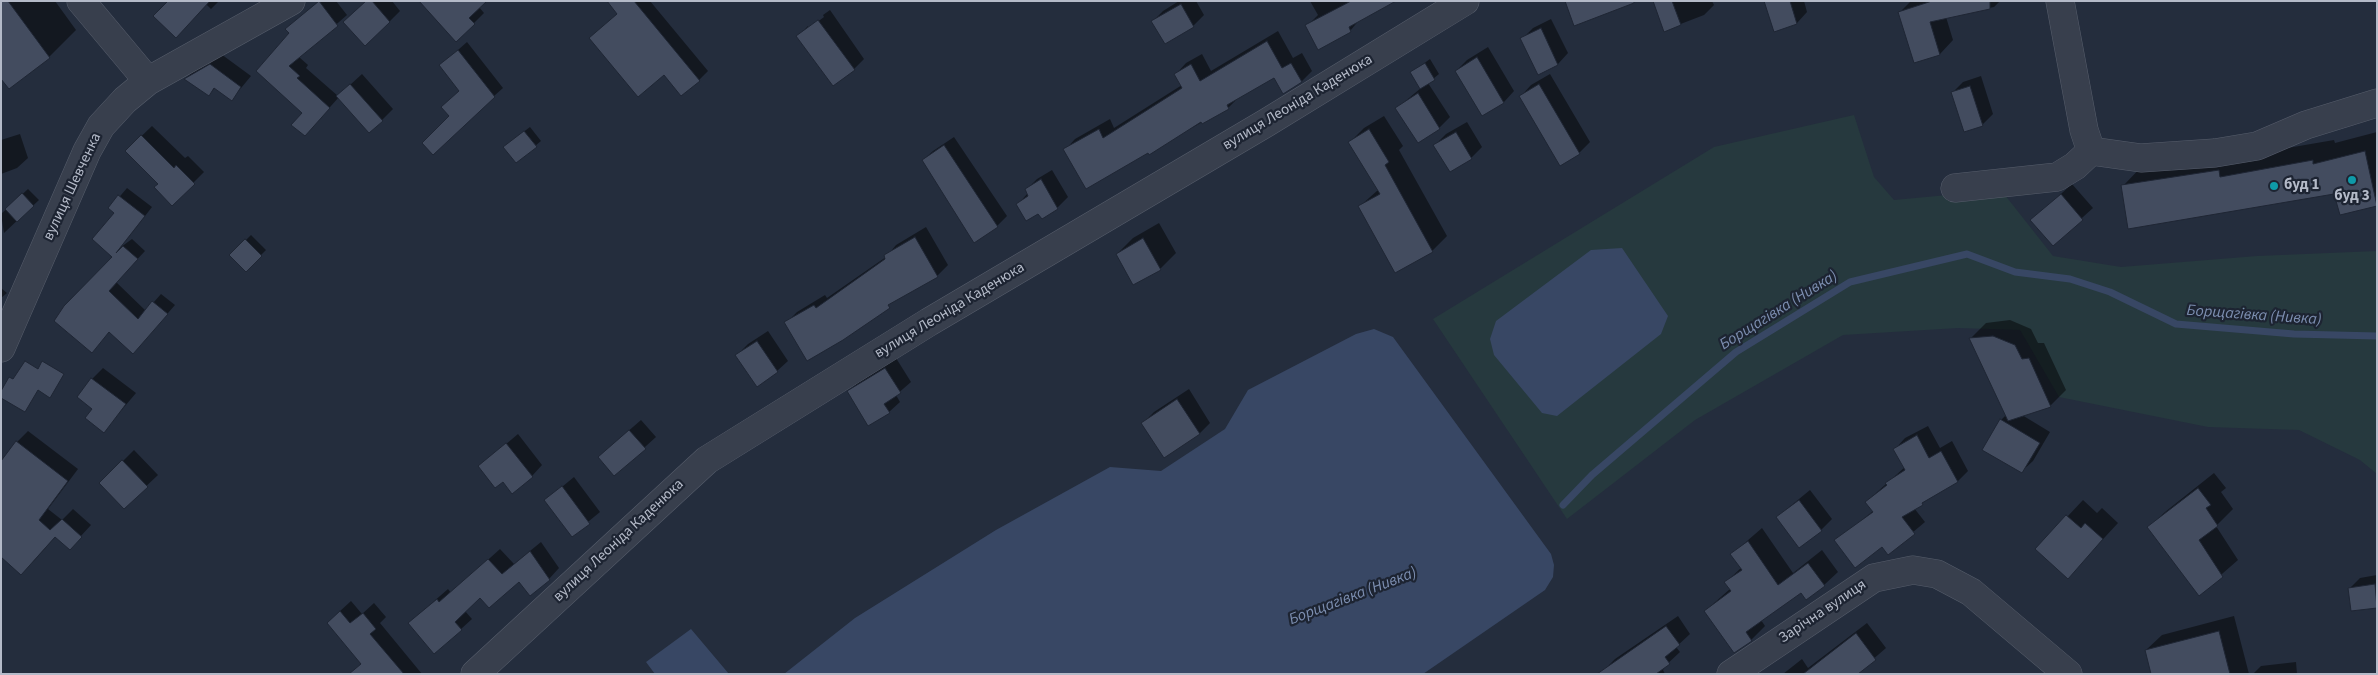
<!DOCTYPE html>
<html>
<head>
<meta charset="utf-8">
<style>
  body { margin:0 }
  #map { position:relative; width:2378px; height:675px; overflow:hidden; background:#242d3d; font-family:"Source Sans 3",sans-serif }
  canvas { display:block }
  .frame { position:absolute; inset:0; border:2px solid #b4bac8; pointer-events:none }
</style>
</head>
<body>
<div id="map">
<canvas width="2378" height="675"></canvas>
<div class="frame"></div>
</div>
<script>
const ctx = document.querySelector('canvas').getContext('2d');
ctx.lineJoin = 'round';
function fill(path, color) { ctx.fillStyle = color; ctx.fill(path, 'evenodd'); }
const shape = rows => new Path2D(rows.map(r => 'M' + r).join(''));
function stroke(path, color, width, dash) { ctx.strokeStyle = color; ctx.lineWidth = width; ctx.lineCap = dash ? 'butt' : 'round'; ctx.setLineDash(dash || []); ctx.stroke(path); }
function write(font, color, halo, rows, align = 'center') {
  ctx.font = font + ' "Source Sans 3",sans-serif'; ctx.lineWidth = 4.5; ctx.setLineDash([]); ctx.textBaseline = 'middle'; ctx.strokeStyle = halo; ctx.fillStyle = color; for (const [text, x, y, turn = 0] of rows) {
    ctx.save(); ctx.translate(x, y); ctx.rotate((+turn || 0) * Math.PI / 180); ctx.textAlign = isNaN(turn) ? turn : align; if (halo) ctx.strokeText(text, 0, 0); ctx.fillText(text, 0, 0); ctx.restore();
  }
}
const green = shape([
  [1854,115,1874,177,1894,200,2001,190,2053,256,2121,267,2257,256,2377,251,2377,474,2360,460,2299,430,2208,427,2059,397,2020,330,1958,328,1843,335,1695,420,1567,519,1433,319,1714,147]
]);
const water = shape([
  [1622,248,1668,316,1661,334,1557,416,1542,413,1494,355,1490,339,1496,321,1591,250],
  [1374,329,1393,337,1551,554,1554,565,1553,577,1545,590,1423,674,784,674,855,618,996,530,1110,467,1161,471,1225,429,1248,390,1356,334],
  [691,629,729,674,655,674,646,662]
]);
const shadow = shape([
  [1,1,55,1,76,30,49,57],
  [169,1,219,1,211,9,206,4],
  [319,1,336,1,347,15,299,57,308,65,306,68,338,96,362,74,393,109,370,132,339,97,314,125,304,113,257,71,290,33,286,29],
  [366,1,392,1,400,11,389,22],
  [420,1,479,7,484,13,457,40],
  [609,1,650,1,708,71,699,80,618,13],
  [1179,1,1196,1,1204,15,1193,26,1153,21,1163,11],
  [1310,1,1393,1,1360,19,1350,31,1307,26,1318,15],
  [1654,1,1712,1,1714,5,1704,15,1665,30],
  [1765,1,1804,1,1807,12,1797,23,1775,30],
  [1911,1,2000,1,1994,7,1946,17,1953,40,1940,54,1915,62,1900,12],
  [830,10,864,59,854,69,798,36,808,26,808,29,824,17,823,15],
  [1551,19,1568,53,1558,64,1538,73,1522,39,1533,28],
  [1278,31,1293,58,1302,53,1312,71,1302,81,1274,76,1239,97,1228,108,1148,152,1065,150,1075,139,1110,119,1114,128,1182,85,1176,74,1186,63,1202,54,1211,71],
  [467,42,503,88,494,96,450,116,460,90,441,65],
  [1488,47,1514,91,1504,102,1483,115,1456,71,1467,60],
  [221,54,251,76,232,99,215,88,209,94,186,78,197,68],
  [1430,59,1439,74,1428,83,1450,117,1439,128,1397,108,1421,88,1412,72],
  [1550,74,1590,142,1579,153,1521,96,1531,85],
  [1981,76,1993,114,1982,125,1952,93,1963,82],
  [1384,116,1403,146,1399,150,1447,236,1432,251,1360,206,1378,190,1349,143,1364,128],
  [1467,122,1482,147,1471,158,1435,145,1446,134],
  [152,126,185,158,188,156,204,172,172,204,160,184,126,151],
  [530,127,541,141,516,162,510,142],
  [2377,132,2377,205,2335,192,2123,186,2144,164,2241,156,2334,140,2335,143],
  [20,134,28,158,17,168,1,174,1,140],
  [954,137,1007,216,997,226,975,241,923,160,933,151],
  [1052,170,1068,197,1057,208,1039,212,1018,204,1028,193,1026,190,1037,179],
  [2072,184,2093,208,2053,244,2043,210],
  [127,188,152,207,121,247,132,239,145,251,116,282,146,311,161,294,175,305,141,344,110,331,92,351,114,257,116,213,110,208],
  [28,189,39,200,4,233,1,214],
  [1159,223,1176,253,1160,269,1117,254,1133,238],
  [926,227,948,265,937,276,896,299,843,339,786,323,797,312,825,295,827,298,886,257,896,245],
  [251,235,266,250,246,270,231,255],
  [1,288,7,293,1,298],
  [2010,320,2031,329,2038,343,2044,343,2066,390,2050,406,2022,415,2050,432,2033,461,2022,471,2001,420,2006,415,1970,339,1986,323],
  [768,331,788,361,777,371,737,355,748,344],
  [896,358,911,382,896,395,900,402,889,412,849,391,859,381],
  [103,368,136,393,104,431,94,408,92,379],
  [1189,389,1210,423,1200,433,1143,423,1154,412],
  [641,420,656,437,614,475,610,447],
  [1928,426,1940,448,1952,441,1968,471,1958,481,1914,508,1925,522,1888,553,1883,546,1836,541,1873,511,1866,502,1905,467,1895,449,1905,438],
  [28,431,78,469,48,509,62,520,73,509,91,525,80,537,56,536,32,563,17,442],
  [518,434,542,465,532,476,503,481,480,466],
  [134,450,158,475,124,507,101,483],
  [2214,473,2226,488,2221,492,2233,509,2216,526,2238,560,2199,594,2149,527,2165,512],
  [574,477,600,512,572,535,546,500],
  [1810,490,1832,519,1821,530,1777,517],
  [2083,500,2097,513,2102,508,2118,523,2068,577,2037,549],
  [1762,528,1793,573,1822,550,1838,572,1824,585,1801,592,1761,620,1765,626,1751,640,1735,651,1705,611,1730,589,1726,582,1742,567,1732,554],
  [541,542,559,568,549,579,519,580,481,596,465,611,472,619,461,629,409,623,448,589,451,593,500,549,514,564],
  [2377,575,2377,606,2349,589,2360,578],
  [351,601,362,614,374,603,386,617,380,623,422,674,365,674,339,612],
  [1678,616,1690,634,1676,647,1680,652,1665,666,1663,670,1665,674,1607,674,1604,670,1615,659],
  [2234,616,2249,674,2152,674,2146,650,2162,635],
  [1867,623,1886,648,1856,674,1783,674,1802,659,1808,668],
  [2296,662,2297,674,2253,674,2261,666]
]);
const stream = shape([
  [1563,505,1592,475,1736,352,1850,282,1967,254,2015,272,2070,279,2110,292,2176,324,2294,334,2377,336]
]);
const building = shape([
  [1,1,8,1,50,58,9,89,1,79,1,1],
  [168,1,210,1,176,38,153,16,168,1],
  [319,1,338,26,289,66,300,76,297,78,330,108,305,136,291,125,302,113,256,71,289,33,285,29,319,1],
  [366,1,372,1,390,22,365,46,343,22,366,1],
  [419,1,487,1,469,18,475,24,456,42,419,1],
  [607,1,634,1,700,81,681,96,664,75,638,97,589,38,617,14,607,1],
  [1351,1,1396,1,1349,27,1351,32,1318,50,1305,25,1351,1],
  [1565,1,1634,1,1634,3,1574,26,1565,1],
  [1653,1,1672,1,1681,25,1664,32,1653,1],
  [1764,1,1790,1,1797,24,1774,32,1764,1],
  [1932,1,1990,1,1990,9,1930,22,1940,55,1914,63,1898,12,1932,1],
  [1181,4,1194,27,1165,44,1151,21,1181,4],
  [818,20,855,70,833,86,796,36,818,20],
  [1541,28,1558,65,1538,75,1520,38,1541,28],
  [1267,41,1282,68,1291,63,1302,82,1283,94,1274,78,1227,105,1229,109,1202,124,1201,122,1149,155,1148,153,1086,189,1063,149,1099,129,1103,138,1182,88,1174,74,1191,64,1200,81,1267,41],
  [458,50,495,97,433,155,422,143,449,116,441,107,459,91,439,65,458,50],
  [1477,57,1504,103,1482,116,1455,71,1477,57],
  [1425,63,1435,80,1420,89,1410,72,1425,63],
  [210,64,241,87,232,101,214,88,209,96,184,79,210,64],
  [350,84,383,121,369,133,336,96,350,84],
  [1539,84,1580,154,1560,166,1519,96,1539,84],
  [1970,86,1983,126,1964,132,1951,92,1970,86],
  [1418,93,1440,129,1418,143,1395,108,1418,93],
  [1369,129,1389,162,1385,165,1433,252,1395,273,1358,206,1380,194,1348,142,1369,129],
  [524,131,537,147,516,163,503,147,524,131],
  [1456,132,1472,159,1450,172,1433,145,1456,132],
  [141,135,174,168,176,165,195,184,172,206,154,187,158,184,125,151,141,135],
  [944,145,998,227,974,243,922,160,944,145],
  [2365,151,2377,206,2340,215,2334,194,2128,229,2121,185,2219,170,2220,177,2313,160,2313,164,2365,151],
  [1041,179,1058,209,1042,219,1038,214,1026,221,1016,204,1028,196,1025,189,1041,179],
  [22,193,34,206,17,222,5,209,22,193],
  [2061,194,2083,220,2053,246,2030,220,2061,194],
  [118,195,145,216,116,253,123,246,138,259,109,291,138,319,152,301,168,314,133,354,109,332,92,353,54,321,64,306,112,257,92,239,114,213,108,208,118,195],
  [915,237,938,277,888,305,890,308,843,340,807,361,784,322,814,305,816,308,885,259,884,255,915,237],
  [1143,238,1161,270,1133,285,1116,254,1143,238],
  [245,239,262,256,246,272,229,255,245,239],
  [1993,336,2015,345,2022,359,2029,358,2051,407,2008,421,1969,338,1993,336],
  [757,341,778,372,757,387,735,355,757,341],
  [25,361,38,369,42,361,64,374,50,398,38,390,25,412,1,398,1,391,9,377,13,379,25,361],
  [885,368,901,393,884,404,890,413,868,426,847,391,885,368],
  [91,378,126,404,104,433,85,418,92,409,77,397,91,378],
  [1177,399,1200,434,1164,458,1141,423,1177,399],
  [2000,419,2040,443,2022,473,1982,450,2000,419],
  [629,430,646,449,614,476,598,457,629,430],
  [1917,435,1929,458,1941,451,1958,482,1922,503,1923,505,1902,517,1915,534,1888,555,1882,547,1855,568,1834,540,1873,512,1865,502,1887,485,1885,483,1905,470,1893,449,1917,435],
  [16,441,68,481,39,520,50,530,62,519,82,537,70,550,55,537,21,575,1,557,1,461,16,441],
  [506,443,533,477,512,494,503,482,495,488,478,466,506,443],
  [122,460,148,487,124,509,99,483,122,460],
  [562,486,590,524,572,537,544,500,562,486],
  [2198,488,2211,505,2206,508,2218,526,2199,540,2223,577,2199,596,2147,527,2198,488],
  [1799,500,1822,531,1799,548,1776,517,1799,500],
  [2066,515,2081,528,2085,523,2103,539,2068,579,2035,549,2066,515],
  [1748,541,1778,585,1808,563,1825,586,1806,600,1801,593,1746,632,1752,641,1734,653,1704,611,1731,591,1724,582,1742,570,1730,554,1748,541],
  [530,551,550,580,530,596,519,582,489,608,480,598,455,622,462,630,434,654,408,623,437,599,439,602,488,559,502,574,530,551],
  [2375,584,2377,608,2351,611,2348,588,2375,584],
  [340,611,350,623,363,613,376,629,370,634,404,674,349,674,361,664,327,623,340,611],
  [1666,626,1680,645,1665,657,1670,664,1656,674,1597,674,1666,626],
  [2219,631,2230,674,2151,674,2145,650,2219,631],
  [1856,633,1876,660,1858,674,1803,674,1856,633]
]);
const minor = shape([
  [81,1,148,81],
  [2060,1,2084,130,2091,151],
  [2091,151,2141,158,2215,153,2257,146,2306,125,2377,103],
  [1955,188,2057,177,2075,166,2091,151],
  [1,348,87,151,101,126,125,100,148,81,291,1],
  [475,674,707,460,929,322,1266,123,1465,1],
  [1731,674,1874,578,1913,570,1937,574,1971,592,2068,674]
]);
const markers = [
  [2352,180,5,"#0f9aa8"],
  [2274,186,5,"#0f9aa8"]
];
const streetNames = [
  ["вулиця Леоніда Каденюка",1298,103,-31],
  ["вулиця Шевченка",73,187,-65],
  ["вулиця Леоніда Каденюка",950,311,-31],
  ["вулиця Леоніда Каденюка",619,541,-43],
  ["Зарічна вулиця",1823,612,-34]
];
const poiNames = [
  ["буд 1",2284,186],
  ["буд 3",2352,197,"center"]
];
const waterNames = [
  ["Борщагівка (Нивка)",1779,311,-32],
  ["Борщагівка (Нивка)",2254,316,4],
  ["Борщагівка (Нивка)",1353,597,-21]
];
fill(green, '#26393e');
fill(water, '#384764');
fill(shadow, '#0007');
stroke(stream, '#384764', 7);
fill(building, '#434c5f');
stroke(building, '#1f2634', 1);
stroke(minor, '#565d6b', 29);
stroke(minor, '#383f4d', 28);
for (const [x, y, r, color] of markers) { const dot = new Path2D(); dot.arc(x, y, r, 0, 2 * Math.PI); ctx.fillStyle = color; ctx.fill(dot); stroke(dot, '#1d2432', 2); }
write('15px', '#b4bac8', '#1d2432', streetNames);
write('bold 15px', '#b4bac8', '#1d2432', poiNames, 'left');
write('italic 16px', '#7c8eb0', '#1d2432', waterNames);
</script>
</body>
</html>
